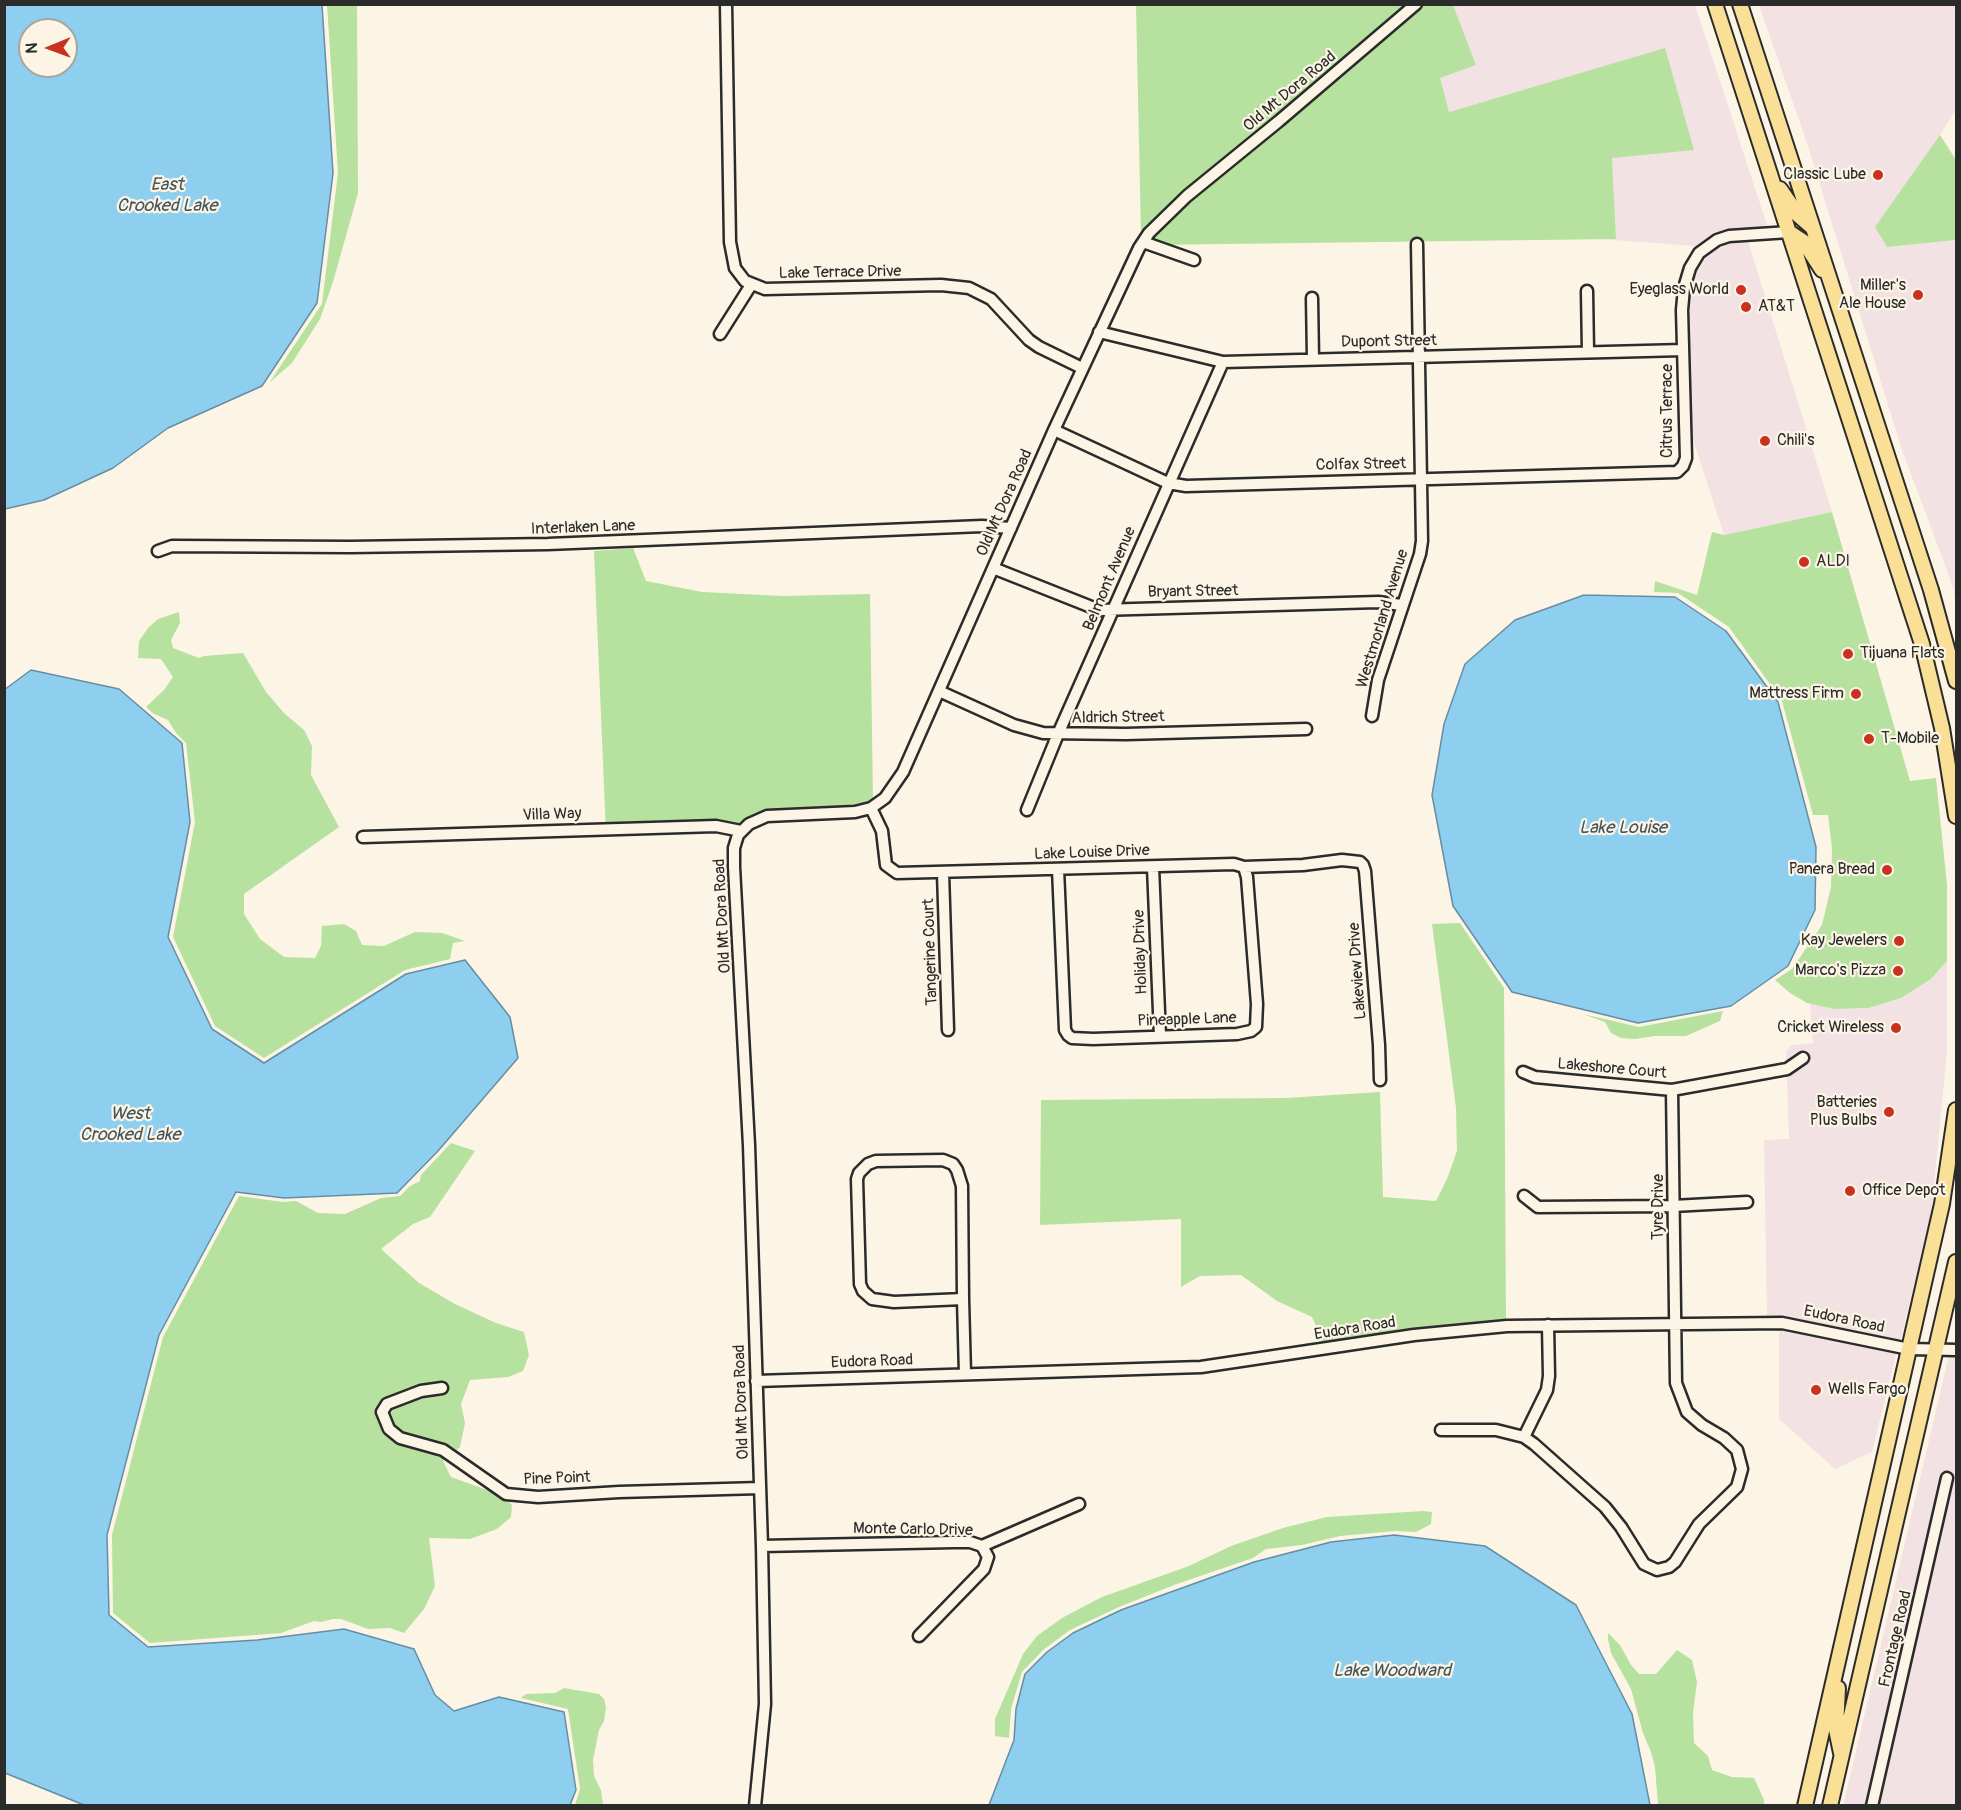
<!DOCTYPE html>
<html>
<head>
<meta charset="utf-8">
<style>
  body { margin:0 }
  #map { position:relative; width:1961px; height:1810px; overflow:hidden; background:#fcf5e5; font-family:Pangolin,sans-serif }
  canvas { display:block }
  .frame { position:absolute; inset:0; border:6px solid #2b2b2b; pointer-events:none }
  .north { position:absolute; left:18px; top:18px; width:60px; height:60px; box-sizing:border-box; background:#fcf5e5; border:2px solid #a8a49b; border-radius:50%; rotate:269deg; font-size:16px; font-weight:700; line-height:24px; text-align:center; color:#2b2b2b }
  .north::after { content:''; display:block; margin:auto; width:21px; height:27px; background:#c8321e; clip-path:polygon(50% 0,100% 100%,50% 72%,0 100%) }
</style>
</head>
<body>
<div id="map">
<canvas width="1961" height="1810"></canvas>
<div class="frame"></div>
<div class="north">N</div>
</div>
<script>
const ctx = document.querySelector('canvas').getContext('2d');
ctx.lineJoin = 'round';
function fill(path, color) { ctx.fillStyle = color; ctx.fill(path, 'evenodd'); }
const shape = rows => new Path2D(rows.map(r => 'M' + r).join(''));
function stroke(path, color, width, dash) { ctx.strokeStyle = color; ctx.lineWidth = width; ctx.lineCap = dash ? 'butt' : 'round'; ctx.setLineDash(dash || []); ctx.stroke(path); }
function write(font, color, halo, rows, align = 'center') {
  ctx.font = font + ' Pangolin,sans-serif'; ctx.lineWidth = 4.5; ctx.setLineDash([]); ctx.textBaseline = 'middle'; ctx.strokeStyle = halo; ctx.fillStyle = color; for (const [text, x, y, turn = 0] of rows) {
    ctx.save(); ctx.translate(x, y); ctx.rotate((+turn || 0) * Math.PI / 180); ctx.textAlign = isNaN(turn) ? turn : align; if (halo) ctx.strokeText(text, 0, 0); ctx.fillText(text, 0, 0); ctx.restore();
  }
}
const built = shape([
  [1453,5,1695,5,1770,234,1747,238,1832,512,1724,535,1686,418,1691,270,1710,247,1600,239,1616,238,1612,158,1665,49,1449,112,1439,78,1476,65],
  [1759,5,1956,5,1956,109,1940,135,1887,247,1956,240,1956,603,1952,584,1902,450,1808,146],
  [1947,961,1947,1052,1931,1215,1900,1342,1803,1321,1767,1318,1764,1140,1789,1139,1786,1051,1792,1045,1813,1043,1810,1003,1835,1009,1870,1008,1901,998,1931,979],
  [1771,1328,1782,1328,1897,1351,1872,1452,1835,1469,1779,1419,1779,1331],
  [1949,1355,1956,1355,1956,1805,1843,1806]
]);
const green = shape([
  [327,5,357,5,358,193,333,282,320,319,292,363,269,383,322,304,338,173],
  [1136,5,1409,5,1276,118,1183,193,1141,236],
  [1424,5,1453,5,1476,65,1440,78,1449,112,1665,48,1694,150,1612,158,1616,239,1147,245,1161,228,1234,165],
  [1940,135,1956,160,1956,240,1887,247,1875,227],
  [1832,512,1910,781,1936,778,1947,885,1947,961,1931,979,1901,998,1869,1008,1835,1009,1807,1003,1790,993,1775,980,1792,969,1822,925,1831,887,1832,848,1828,815,1813,815,1782,701,1729,627,1678,593,1654,592,1655,581,1697,595,1712,532,1724,535],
  [633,548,646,581,702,592,783,596,870,594,873,802,855,807,766,811,746,820,739,827,606,833,594,551],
  [179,612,180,623,171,640,173,648,199,658,204,656,243,653,266,692,284,713,304,730,312,746,311,775,339,827,244,894,244,914,260,939,284,957,315,958,321,946,322,926,344,924,356,931,362,945,384,946,415,932,442,933,465,941,453,943,450,959,405,970,264,1058,215,1026,173,937,195,822,186,743,176,733,168,720,154,714,146,707,164,690,173,677,161,659,138,658,139,641,148,628,158,619],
  [1460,923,1504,988,1506,1321,1413,1330,1324,1344,1312,1317,1277,1301,1241,1275,1200,1276,1181,1287,1181,1219,1040,1225,1041,1100,1286,1098,1380,1092,1383,1197,1436,1201,1447,1179,1457,1151,1456,1108,1432,924],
  [1723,1011,1720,1021,1686,1036,1655,1036,1635,1039,1621,1038,1611,1033,1605,1022,1583,1014,1639,1027],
  [451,1143,475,1151,430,1217,413,1224,381,1249,419,1283,455,1304,496,1323,524,1332,529,1355,523,1371,508,1377,470,1380,461,1404,465,1423,460,1447,443,1461,451,1477,498,1494,508,1501,512,1505,511,1517,497,1529,470,1539,429,1538,435,1586,424,1609,404,1633,390,1628,368,1629,341,1619,333,1619,321,1622,314,1621,281,1633,150,1643,113,1613,112,1535,163,1337,239,1196,283,1202,296,1201,318,1213,345,1214,381,1198,400,1196,410,1186,420,1181,421,1175],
  [1423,1511,1432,1512,1431,1524,1416,1532,1395,1531,1340,1536,1302,1545,1266,1549,1253,1558,1174,1585,1119,1607,1070,1630,1043,1650,1022,1672,1011,1709,1009,1738,995,1736,995,1719,1023,1654,1037,1636,1062,1618,1102,1597,1189,1566,1231,1546,1283,1528,1327,1517],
  [1608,1633,1620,1645,1631,1665,1639,1674,1656,1674,1677,1650,1692,1660,1697,1682,1693,1713,1694,1743,1708,1756,1712,1770,1732,1777,1754,1778,1764,1800,1764,1805,1658,1805,1655,1767,1651,1752,1643,1733,1631,1689,1611,1653,1608,1639],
  [564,1688,599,1694,604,1699,606,1707,604,1721,599,1730,593,1760,594,1776,601,1790,603,1805,575,1805,580,1789,568,1709,521,1698,526,1694,555,1693]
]);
const water = shape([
  [4,5,322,5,333,173,317,303,262,386,168,428,113,468,44,500,5,509,4,5],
  [30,30,66,30,66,66,30,66,30,30],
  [1584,595,1675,597,1726,631,1778,702,1816,847,1815,910,1788,966,1731,1006,1638,1023,1512,992,1453,906,1432,795,1444,724,1465,664,1515,620,1584,595],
  [31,670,119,689,182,743,190,822,168,937,212,1029,264,1063,406,974,465,960,510,1017,518,1058,438,1151,397,1193,284,1198,236,1192,159,1335,107,1535,109,1615,148,1647,257,1640,344,1629,414,1649,435,1695,454,1711,499,1697,564,1712,576,1790,570,1805,84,1805,5,1773,4,690,31,670],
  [1394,1535,1485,1546,1576,1605,1632,1714,1650,1805,989,1805,1014,1740,1016,1709,1025,1674,1047,1652,1073,1633,1121,1610,1254,1562,1331,1542,1394,1535]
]);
const minor = shape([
  [726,4,730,242,735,268,745,281,765,289,941,285,969,288,991,299,1029,340,1039,347,1082,368],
  [1143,242,1194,260],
  [1587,291,1588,352],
  [1312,298,1313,359],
  [1099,332,1223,362,1683,350],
  [720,334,751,285],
  [1054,430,1168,483,1186,486,1677,472,1683,466,1686,458,1682,310,1684,288,1690,268,1699,253,1717,240,1729,236,1789,232],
  [158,551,172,546,350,547,548,544,982,526,1011,528],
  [993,568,1099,610,1378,602,1402,605],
  [939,691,1014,725,1043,733,1126,734,1306,729],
  [1372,716,1378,680,1420,554,1422,541,1417,244],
  [871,808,882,831,886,865,897,873,1234,864,1244,867,1303,865,1342,860,1360,862,1363,865,1365,871,1379,1045,1380,1080],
  [1027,810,1058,734,1223,362],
  [363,837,716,826,741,831],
  [1153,867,1160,1036],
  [1058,869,1065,1030,1068,1035,1072,1038,1093,1039,1237,1034,1251,1031,1256,1027,1257,1004,1247,877,1244,867],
  [943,873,948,1030],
  [1523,1072,1535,1077,1672,1090,1787,1069,1803,1058],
  [943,1160,953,1164,957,1170,962,1186,963,1299,894,1302,872,1299,863,1291,860,1284,857,1179,859,1173,868,1164,876,1161,943,1160],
  [1524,1196,1538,1207,1673,1206,1747,1202],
  [963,1299,965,1374],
  [756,1381,1201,1367,1414,1335,1507,1326,1782,1323,1909,1349,1956,1350],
  [442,1388,421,1391,387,1404,382,1412,389,1429,400,1438,443,1450,506,1494,538,1497,619,1492,760,1488],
  [1441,1430,1496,1430,1524,1437,1534,1444,1605,1507,1621,1527,1644,1564,1657,1570,1669,1567,1675,1562,1699,1524,1737,1487,1742,1469,1737,1450,1724,1438,1702,1425,1687,1412,1676,1383,1672,1090],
  [1524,1437,1547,1390,1549,1376,1548,1325],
  [762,1546,954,1542,970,1542,982,1546,988,1557,984,1569,919,1636],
  [982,1546,1079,1504],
  [755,1806,765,1704,762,1546,749,1145,734,867,734,848,738,835,749,824,767,816,855,812,871,808,885,798,903,772,1054,430,1139,248,1149,233,1187,196,1279,121,1416,4],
  [1872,1806,1947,1478]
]);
const major = shape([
  [1715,4,1922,644,1942,728,1956,816],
  [1740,4,1931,590,1956,681],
  [1780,189,1798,215,1813,228],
  [1789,232,1804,242,1822,270],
  [1838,1688,1836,1729,1841,1753],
  [1805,1806,1942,1204,1956,1110],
  [1830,1806,1956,1262]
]);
const markers = [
  [1878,175,6,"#c8321e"],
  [1741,290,6,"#c8321e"],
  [1918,295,6,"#c8321e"],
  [1746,307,6,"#c8321e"],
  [1765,441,6,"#c8321e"],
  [1804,562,6,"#c8321e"],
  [1848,654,6,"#c8321e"],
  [1856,694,6,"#c8321e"],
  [1869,739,6,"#c8321e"],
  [1887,870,6,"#c8321e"],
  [1899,941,6,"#c8321e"],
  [1898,971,6,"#c8321e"],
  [1896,1028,6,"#c8321e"],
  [1889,1112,6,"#c8321e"],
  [1850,1191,6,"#c8321e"],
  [1816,1390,6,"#c8321e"]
];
const streetNames = [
  ["Old Mt Dora Road",1290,92,-40],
  ["Lake Terrace Drive",840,273,-1],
  ["Dupont Street",1389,342,-1],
  ["Citrus Terrace",1668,411,-90],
  ["Colfax Street",1361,465,-1],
  ["Old Mt Dora Road",1005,503,-66],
  ["Interlaken Lane",583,528,-2],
  ["Belmont Avenue",1110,579,-67],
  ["Bryant Street",1193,592,-1],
  ["Westmorland Avenue",1383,619,-73],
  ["Aldrich Street",1118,718,-1],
  ["Villa Way",552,815,-2],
  ["Lake Louise Drive",1092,853,-2],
  ["Old Mt Dora Road",723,916,-93],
  ["Tangerine Court",931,952,-92],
  ["Holiday Drive",1141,952,-92],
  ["Lakeview Drive",1358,971,-94],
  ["Pineapple Lane",1187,1020,-2],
  ["Lakeshore Court",1612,1069,5],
  ["Tyre Drive",1659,1207,-90],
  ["Eudora Road",1844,1320,12],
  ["Eudora Road",1355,1329,-9],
  ["Eudora Road",872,1362,-2],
  ["Old Mt Dora Road",742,1402,-92],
  ["Pine Point",557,1479,-2],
  ["Monte Carlo Drive",913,1530,1],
  ["Frontage Road",1896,1639,-77]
];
const poiNames = [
  ["Classic Lube",1866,175],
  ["Miller's",1906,286],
  ["Ale House",1906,304],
  ["Eyeglass World",1729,290],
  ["AT&T",1758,307,"left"],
  ["Chili's",1777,441,"left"],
  ["ALDI",1816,562,"left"],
  ["Tijuana Flats",1860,654,"left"],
  ["Mattress Firm",1844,694],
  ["T-Mobile",1881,739,"left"],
  ["Panera Bread",1875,870],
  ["Kay Jewelers",1887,941],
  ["Marco's Pizza",1886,971],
  ["Cricket Wireless",1884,1028],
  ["Batteries",1877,1103],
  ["Plus Bulbs",1877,1121],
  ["Office Depot",1862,1191,"left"],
  ["Wells Fargo",1828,1390,"left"]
];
const waterNames = [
  ["East",167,185],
  ["Crooked Lake",167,206],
  ["Lake Louise",1623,828],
  ["West",130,1114],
  ["Crooked Lake",130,1135],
  ["Lake Woodward",1392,1671]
];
fill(built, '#f2e2e3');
fill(green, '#b6e19f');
fill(water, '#8ecfef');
stroke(water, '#668da1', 1.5);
stroke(minor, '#2b2b2b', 15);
stroke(major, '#2b2b2b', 18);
stroke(minor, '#fcf5e5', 10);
stroke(major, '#fadf96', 14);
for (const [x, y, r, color] of markers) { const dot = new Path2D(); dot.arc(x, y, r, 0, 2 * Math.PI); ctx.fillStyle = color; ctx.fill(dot); stroke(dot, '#fcf5e5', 2); }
write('16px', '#2b2b2b', '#fcf5e5', streetNames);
write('16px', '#2b2b2b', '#fcf5e5', poiNames, 'right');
write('italic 18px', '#44545c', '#fcf5e5', waterNames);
</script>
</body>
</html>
